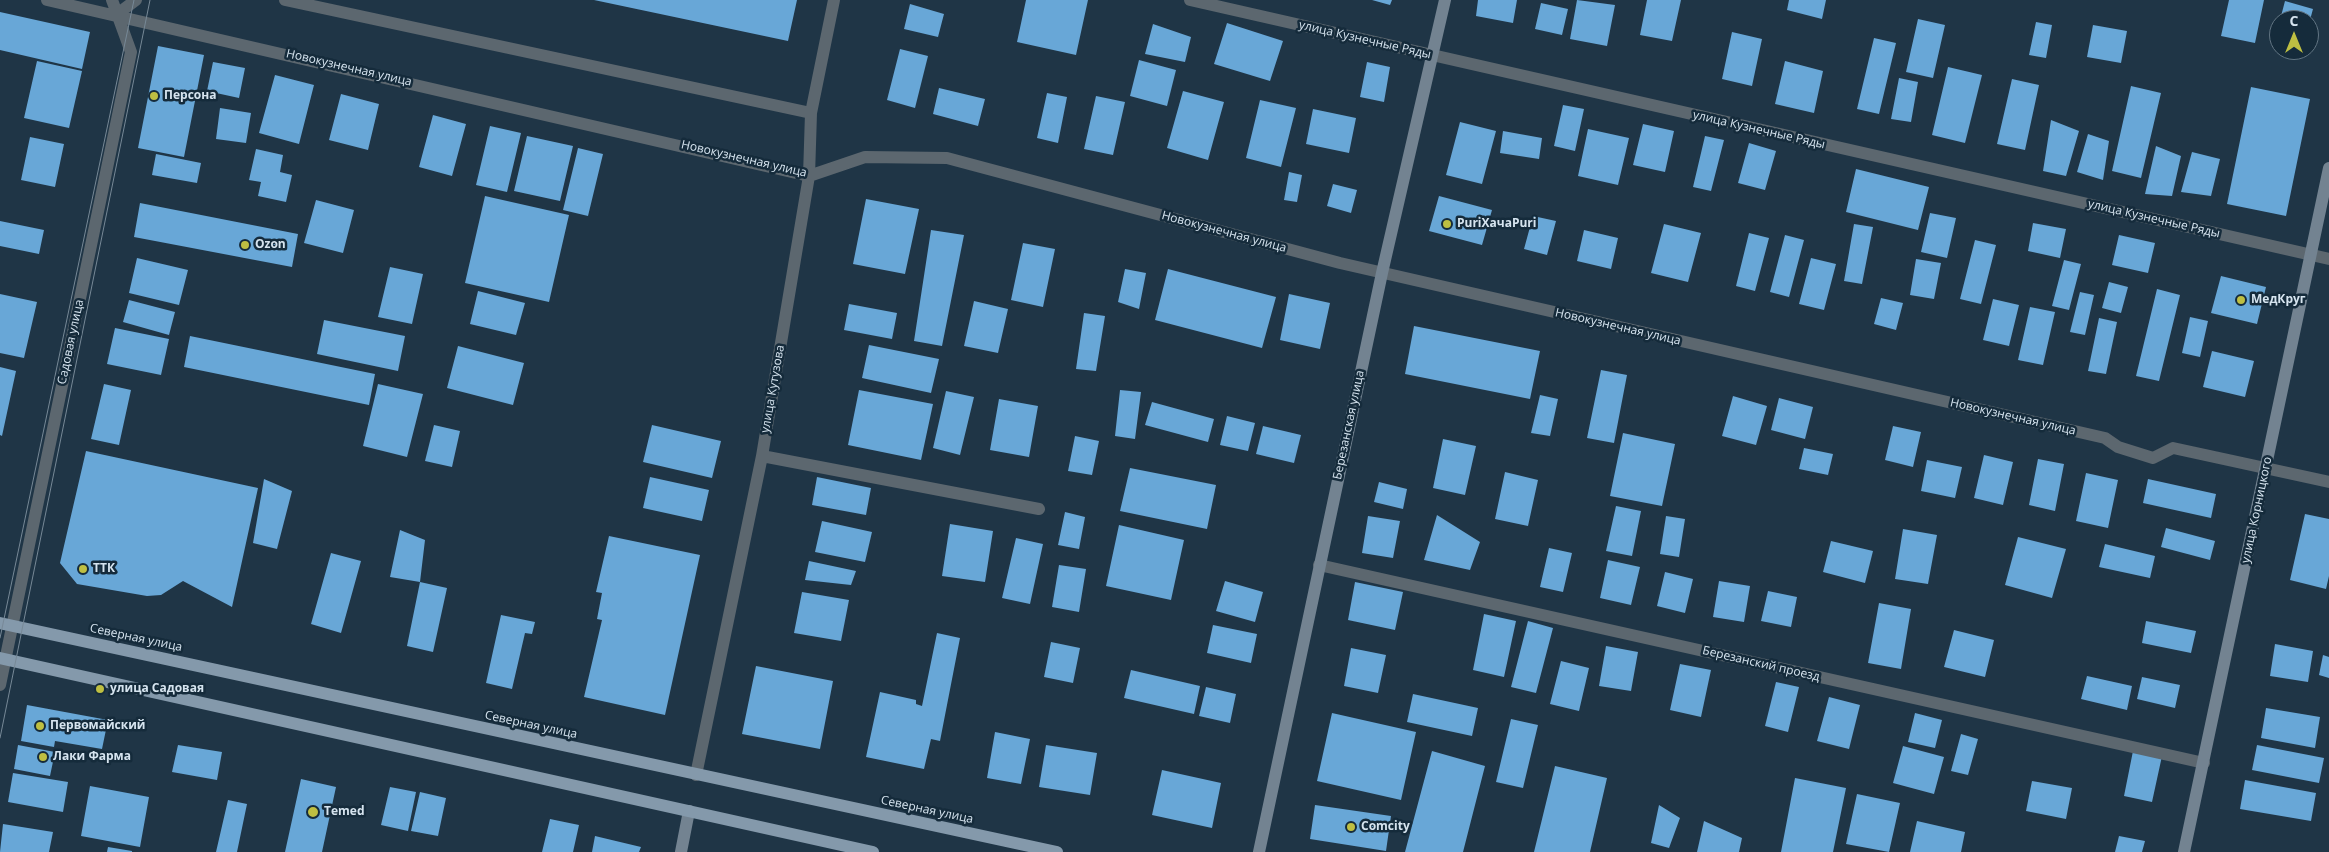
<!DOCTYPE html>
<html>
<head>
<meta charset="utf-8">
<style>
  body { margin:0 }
  #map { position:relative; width:2329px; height:852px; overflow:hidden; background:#1f3546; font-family:"Open Sans",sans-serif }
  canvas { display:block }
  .north { position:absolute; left:2269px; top:10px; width:50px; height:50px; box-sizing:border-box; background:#152b3b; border:1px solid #627583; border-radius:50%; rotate:0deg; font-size:14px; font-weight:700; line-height:20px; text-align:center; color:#d6e4ef }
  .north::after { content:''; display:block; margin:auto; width:18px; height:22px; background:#bebf42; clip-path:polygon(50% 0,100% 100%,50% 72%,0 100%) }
</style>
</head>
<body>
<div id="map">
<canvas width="2329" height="852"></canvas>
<div class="north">С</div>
</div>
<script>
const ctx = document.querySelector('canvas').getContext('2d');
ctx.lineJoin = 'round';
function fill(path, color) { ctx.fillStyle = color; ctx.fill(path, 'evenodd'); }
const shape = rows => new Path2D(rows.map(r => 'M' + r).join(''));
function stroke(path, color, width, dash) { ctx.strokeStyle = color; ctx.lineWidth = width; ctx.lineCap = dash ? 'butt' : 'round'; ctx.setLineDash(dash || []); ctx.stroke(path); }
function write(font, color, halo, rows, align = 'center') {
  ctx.font = font + ' "Open Sans",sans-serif'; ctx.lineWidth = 5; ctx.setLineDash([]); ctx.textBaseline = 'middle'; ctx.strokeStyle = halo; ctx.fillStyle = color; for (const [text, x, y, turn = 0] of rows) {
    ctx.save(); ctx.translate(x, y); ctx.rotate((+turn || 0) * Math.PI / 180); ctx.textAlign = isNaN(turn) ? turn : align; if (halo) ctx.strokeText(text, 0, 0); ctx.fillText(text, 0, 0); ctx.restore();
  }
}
const building = shape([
  [594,0,797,0,788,41],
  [1026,0,1088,0,1076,55,1017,42],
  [1372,0,1392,0,1390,5],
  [1478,0,1517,0,1513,23,1476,16],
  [1577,0,1615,5,1607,46,1570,39],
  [1647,0,1681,0,1672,41,1640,35],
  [1789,0,1826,0,1822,19,1787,10],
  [2229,0,2264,0,2255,43,2221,36],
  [2285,1,2313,9,2310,20,2280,20],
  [1541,3,1568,9,1562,35,1535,29],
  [910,4,944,14,938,37,904,29],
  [0,12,90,32,82,69,0,50],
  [1918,19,1945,25,1933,78,1906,72],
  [2036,22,2052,25,2046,58,2029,55],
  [1227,23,1283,41,1270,81,1214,64],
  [1153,24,1191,37,1185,62,1145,54],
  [2093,25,2127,31,2121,63,2087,57],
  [2278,26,2279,26,2279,49,2273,47],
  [1732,32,1762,39,1752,86,1722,79],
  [1874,38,1896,43,1879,114,1857,109],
  [158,46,204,55,184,157,138,148],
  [900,49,928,56,915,108,887,100],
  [1139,60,1176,70,1167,106,1130,96],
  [37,61,82,71,69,128,24,118],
  [1785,61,1823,71,1814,113,1775,104],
  [213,62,245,68,239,98,207,91],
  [1367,62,1390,67,1384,102,1360,97],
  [1948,67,1982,75,1965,143,1932,135],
  [275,75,314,85,299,144,259,133],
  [1899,78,1918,82,1911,122,1891,119],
  [2012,79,2039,85,2025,150,1997,144],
  [2131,86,2161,93,2141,178,2112,171],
  [2251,87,2310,99,2286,216,2227,204],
  [939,88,985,99,978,126,933,114],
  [1183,91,1224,102,1208,160,1167,148],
  [1047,93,1067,97,1058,143,1037,138],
  [341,94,379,104,368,150,329,140],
  [1096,96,1125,102,1113,155,1084,149],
  [1260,100,1296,108,1281,167,1246,158],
  [1563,105,1584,109,1575,151,1554,146],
  [220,108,251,113,246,143,216,139],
  [1313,109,1356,118,1349,153,1306,144],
  [433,115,466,124,452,176,419,167],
  [2051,120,2079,131,2066,176,2043,171],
  [1460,122,1496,131,1482,184,1446,175],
  [1643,124,1674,131,1665,172,1633,165],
  [490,126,521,133,507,192,476,185],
  [1588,129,1629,138,1618,185,1578,176],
  [1503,131,1542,138,1539,159,1500,153],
  [2088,134,2109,141,2103,180,2077,172],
  [527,136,573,146,560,201,514,191],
  [1705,136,1724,140,1711,191,1693,187],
  [30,137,64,144,55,187,21,180],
  [1749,143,1776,151,1765,190,1738,183],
  [2156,146,2181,156,2172,196,2145,194],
  [578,148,603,154,588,216,563,210],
  [256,149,283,155,280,172,292,175,286,202,258,196,261,182,249,180],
  [2192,152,2220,159,2211,196,2181,192],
  [156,154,201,163,197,183,152,175],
  [1856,169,1929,187,1918,230,1846,212],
  [1289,172,1302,175,1297,202,1284,200],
  [1333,184,1357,190,1351,213,1327,206],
  [485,196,569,215,549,302,465,283],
  [1439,196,1492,210,1482,245,1429,231],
  [866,199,919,209,905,274,853,264],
  [316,200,354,210,343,253,304,243],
  [140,203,298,234,292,267,134,237],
  [1930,213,1956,218,1947,258,1921,252],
  [1533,216,1556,221,1547,255,1524,249],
  [0,221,44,230,39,254,0,246],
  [2033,223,2066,229,2060,258,2028,251],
  [1664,224,1701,233,1688,282,1651,273],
  [1854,224,1873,227,1862,284,1844,281],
  [931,230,964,235,942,346,914,341],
  [1584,230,1618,238,1611,269,1577,261],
  [1749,233,1769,238,1755,291,1736,286],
  [1785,235,1804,240,1789,297,1770,292],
  [2119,235,2155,243,2148,273,2112,265],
  [1975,240,1996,245,1981,304,1960,299],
  [1023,243,1055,249,1043,307,1011,300],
  [137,258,188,270,179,305,129,293],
  [1811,258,1836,264,1824,310,1799,304],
  [1916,259,1941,263,1934,299,1910,295],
  [2064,260,2081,264,2069,310,2052,306],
  [390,267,423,274,412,324,378,317],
  [1125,269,1146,273,1139,309,1118,302],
  [1168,269,1276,297,1262,348,1155,320],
  [2221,276,2266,287,2257,324,2211,313],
  [2109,282,2128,287,2121,313,2102,308],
  [2157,289,2180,295,2159,381,2136,376],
  [478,291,525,303,516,335,470,324],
  [2080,292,2094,295,2085,335,2070,332],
  [0,294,37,302,24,358,0,353],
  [1289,294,1330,303,1320,349,1280,340],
  [1881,298,1903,303,1896,330,1874,324],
  [1993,299,2019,305,2009,346,1983,340],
  [129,300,175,312,169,335,123,322],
  [974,301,1008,309,998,353,964,346],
  [849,304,897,313,892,339,844,330],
  [2030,307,2055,312,2043,365,2018,360],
  [1084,313,1105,316,1096,371,1076,369],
  [2190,317,2208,321,2200,357,2182,353],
  [2099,318,2117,322,2106,374,2088,371],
  [324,320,405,336,398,371,317,354],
  [1414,326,1540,351,1530,399,1405,374],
  [115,328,169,339,161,375,107,364],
  [190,336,375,374,369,405,184,367],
  [869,345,939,359,931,393,862,378],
  [458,346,524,363,513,405,447,388],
  [2212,351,2254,361,2245,397,2203,387],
  [0,367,16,371,2,436,0,435],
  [1601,370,1627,375,1614,443,1587,438],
  [104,384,131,390,119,445,91,439],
  [378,384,423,394,407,457,363,446],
  [859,390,933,404,921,460,848,445],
  [1120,390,1141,392,1135,439,1115,436],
  [946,391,974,397,960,455,933,448],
  [1540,395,1558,399,1550,436,1531,433],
  [1733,396,1767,406,1756,445,1722,436],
  [1779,398,1813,407,1805,439,1771,430],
  [999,399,1038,406,1029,457,990,450],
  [1152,402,1214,419,1208,442,1145,425],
  [1227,416,1255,423,1248,451,1220,445],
  [434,425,460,431,452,467,425,461],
  [652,425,721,441,712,478,643,462],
  [1263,426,1301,435,1294,463,1256,454],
  [1893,426,1921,432,1913,467,1885,460],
  [1623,433,1675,444,1662,506,1610,496],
  [1075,436,1099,441,1092,475,1068,471],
  [1443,439,1476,446,1465,495,1433,488],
  [1804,448,1833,454,1828,475,1799,469],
  [86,451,258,488,232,607,183,581,161,595,147,596,77,584,60,563],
  [1984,455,2013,462,2003,505,1974,498],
  [2038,459,2064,464,2055,511,2029,505],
  [1927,460,1962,467,1955,498,1921,491],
  [1130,468,1216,485,1207,529,1120,511],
  [1505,472,1538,480,1528,526,1495,519],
  [2086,473,2118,480,2108,528,2076,521],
  [650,477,709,490,702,521,643,508],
  [817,477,871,488,866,515,812,505],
  [264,479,292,491,277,549,253,543],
  [2148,479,2216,494,2211,518,2143,503],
  [1379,482,1407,489,1403,509,1374,502],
  [1616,506,1641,511,1632,556,1606,551],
  [1065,512,1085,517,1079,549,1058,545],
  [2305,514,2329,519,2329,576,2326,589,2290,580],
  [1437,515,1480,542,1470,570,1424,560],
  [1368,516,1400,521,1393,558,1362,553],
  [1666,516,1685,519,1679,557,1660,554],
  [822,521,872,532,865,562,815,552],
  [950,524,993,531,985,582,942,576],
  [1119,525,1184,540,1171,600,1106,586],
  [2166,528,2215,541,2210,560,2161,547],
  [1903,529,1937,535,1928,584,1895,579],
  [400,530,425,540,420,582,390,577],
  [609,536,700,555,665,715,584,697,602,620,597,619,602,593,596,592],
  [2018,537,2066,549,2052,598,2005,585],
  [1016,538,1043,544,1030,604,1002,598],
  [1831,541,1873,551,1865,583,1823,572],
  [2105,544,2155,556,2150,578,2099,567],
  [1549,548,1572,553,1563,592,1540,587],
  [331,553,361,561,341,633,311,624],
  [1608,560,1640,567,1631,605,1600,598],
  [809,561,856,571,851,585,805,580],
  [1059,565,1086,569,1079,612,1052,607],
  [1665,572,1693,579,1685,613,1657,606],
  [1225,581,1263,592,1255,622,1216,611],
  [1719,581,1750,586,1744,622,1713,617],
  [420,582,447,588,433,652,407,646],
  [1355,582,1403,592,1395,630,1348,620],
  [1768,591,1797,597,1791,627,1761,621],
  [802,592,849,600,841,641,794,633],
  [1879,603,1911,609,1901,669,1868,663],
  [1484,614,1516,621,1504,677,1473,670],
  [501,615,535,622,532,634,525,633,512,689,486,683],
  [1528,621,1553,628,1536,693,1511,687],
  [2146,621,2196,631,2191,653,2142,643],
  [1213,625,1257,634,1251,663,1207,653],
  [1954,630,1994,640,1985,677,1944,667],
  [937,633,960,638,940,741,931,739,924,769,866,757,880,692,916,700,916,704,922,706],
  [1051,642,1080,648,1073,683,1044,677],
  [2275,644,2313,651,2308,682,2270,676],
  [1606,646,1638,652,1631,691,1599,686],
  [1351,648,1386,655,1378,693,1344,686],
  [2323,655,2329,657,2329,678,2319,675],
  [1561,661,1589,668,1579,711,1550,704],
  [1680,664,1711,670,1701,717,1670,710],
  [756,666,833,681,820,749,742,734],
  [1131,670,1200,686,1194,714,1124,698],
  [2087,676,2132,686,2127,710,2081,699],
  [2142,677,2180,685,2175,708,2137,699],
  [1776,682,1799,687,1788,732,1765,726],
  [1206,687,1236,694,1230,723,1199,716],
  [1413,694,1478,708,1472,736,1407,722],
  [1829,697,1860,705,1849,749,1817,741],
  [27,705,108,720,102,749,55,741,54,747,21,741],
  [2266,708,2320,717,2315,748,2261,738],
  [1332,713,1416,732,1401,800,1317,781],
  [1915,713,1942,720,1935,748,1908,742],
  [1511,719,1538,725,1523,788,1496,782],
  [995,732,1030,739,1021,784,987,778],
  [1961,734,1978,739,1968,775,1951,771],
  [18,745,55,752,50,776,14,769],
  [178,745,222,752,217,780,172,772],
  [1046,745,1097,753,1090,795,1039,787],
  [2257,745,2324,758,2319,783,2252,770],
  [1903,746,1944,757,1934,794,1893,783],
  [1432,751,1485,766,1463,852,1405,852],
  [2133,751,2162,756,2152,802,2124,796],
  [1555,766,1607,778,1590,852,1534,852],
  [1162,770,1221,783,1212,828,1152,815],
  [13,773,68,782,63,812,8,802],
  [1795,778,1846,788,1833,852,1781,852],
  [301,779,336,787,322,852,285,852],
  [2245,780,2316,793,2311,821,2240,809],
  [2032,781,2072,788,2066,819,2026,811],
  [90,786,149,797,140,847,81,836],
  [390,787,416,792,408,831,381,825],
  [420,792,446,798,438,836,411,831],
  [1857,794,1900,803,1889,852,1846,844],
  [228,800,247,804,237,852,216,852],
  [1315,805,1391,816,1386,851,1310,839],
  [1659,805,1680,818,1669,848,1651,843],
  [550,819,579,825,573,852,542,852],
  [1704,821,1742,838,1739,852,1697,852],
  [1917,821,1965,832,1961,852,1910,852],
  [3,824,53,832,49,852,0,852],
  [595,836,641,847,639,852,592,852],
  [2119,836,2145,841,2142,852,2115,852],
  [108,847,132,851,132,852,107,852]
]);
const street = shape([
  [47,0,809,176,865,157,947,158,1340,263,2105,438,2118,447,2153,458,2173,448,2329,482],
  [285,0,811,113],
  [1190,0,2329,259],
  [116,15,136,0],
  [762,456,1039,509],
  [1319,565,2204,763],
  [0,685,131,52,112,0],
  [696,775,762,456,809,176,811,113,834,0]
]);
const secondary = shape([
  [681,852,689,811],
  [1259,852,1382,273,1445,0],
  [2184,852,2329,168]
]);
const primary = shape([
  [0,623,1057,852],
  [0,658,873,852]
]);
const tram = shape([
  [0,638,134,0],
  [0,738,150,0]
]);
const markers = [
  [154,96,5,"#bebf42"],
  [1447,224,5,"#bebf42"],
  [245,245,5,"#bebf42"],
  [2241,300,5,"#bebf42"],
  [83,569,5,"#bebf42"],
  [100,689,5,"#bebf42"],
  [40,726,5,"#bebf42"],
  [43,757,5,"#bebf42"],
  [313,812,6,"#bebf42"],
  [1351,827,5,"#bebf42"]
];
const streetNames = [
  ["улица Кузнечные Ряды",1365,40,13],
  ["Новокузнечная улица",349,68,13],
  ["улица Кузнечные Ряды",1759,130,13],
  ["Новокузнечная улица",744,159,13],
  ["улица Кузнечные Ряды",2154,219,13],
  ["Новокузнечная улица",1224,232,15],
  ["Новокузнечная улица",1618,327,13],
  ["Садовая улица",71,342,-78],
  ["улица Кутузова",773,389,-80],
  ["Новокузнечная улица",2013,417,13],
  ["Березанская улица",1349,425,-78],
  ["улица Корницкого",2257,510,-78],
  ["Северная улица",136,638,12],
  ["Березанский проезд",1761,664,13],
  ["Северная улица",531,725,12],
  ["Северная улица",927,810,12]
];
const poiNames = [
  ["Персона",164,96],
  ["PuriХачаPuri",1457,224],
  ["Ozon",255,245],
  ["МедКруг",2251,300],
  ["ТТК",93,569],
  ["улица Садовая",110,689],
  ["Первомайский",50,726],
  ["Лаки Фарма",53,757],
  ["Temed",324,812],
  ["Comcity",1361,827]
];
fill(building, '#68a7d7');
stroke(street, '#5c676f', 12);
stroke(secondary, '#738391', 12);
stroke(primary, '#8499ab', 12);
stroke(tram, '#778997', 1);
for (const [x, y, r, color] of markers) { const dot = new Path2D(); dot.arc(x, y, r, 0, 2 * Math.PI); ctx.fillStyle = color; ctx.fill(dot); stroke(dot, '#152b3b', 2); }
write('12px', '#d6e4ef', '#152b3b', streetNames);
write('bold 12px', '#d6e4ef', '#152b3b', poiNames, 'left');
</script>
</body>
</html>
